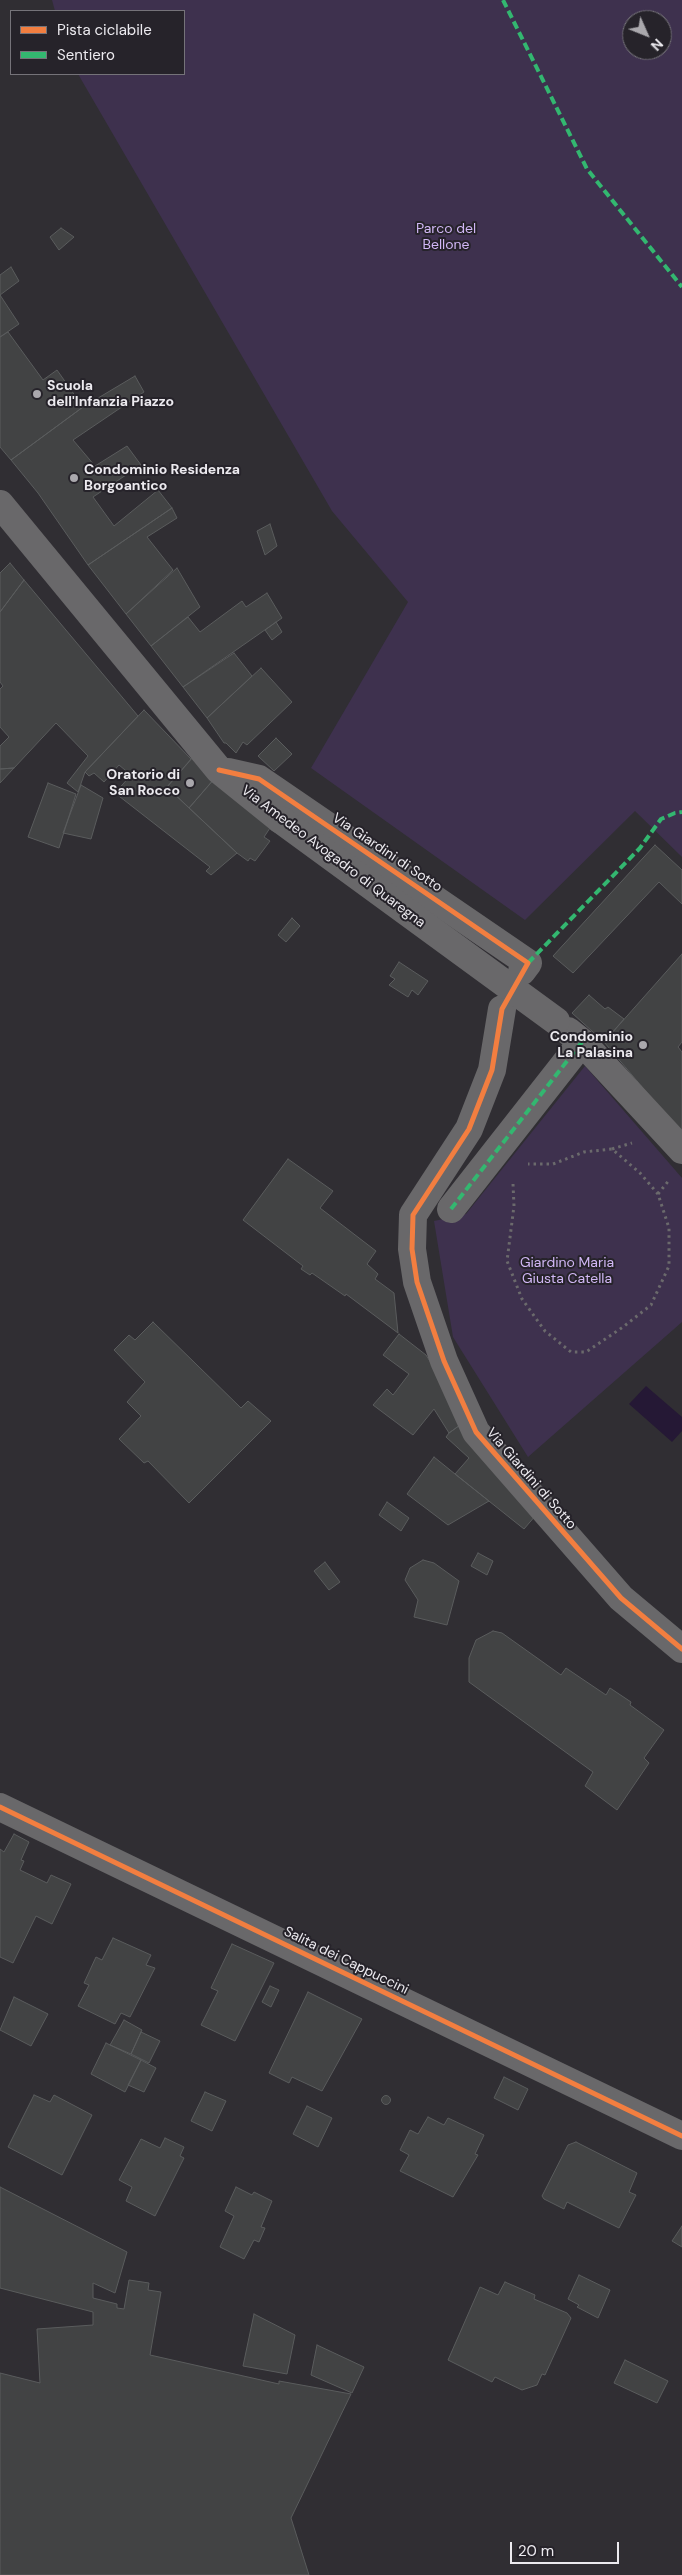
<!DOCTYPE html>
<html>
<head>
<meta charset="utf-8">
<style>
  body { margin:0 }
  #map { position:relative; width:682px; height:2575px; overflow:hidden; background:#302e33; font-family:"DM Sans",sans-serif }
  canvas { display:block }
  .legend { position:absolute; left:10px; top:10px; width:175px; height:65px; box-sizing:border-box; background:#26232a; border:1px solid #757379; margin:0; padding:6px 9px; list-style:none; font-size:15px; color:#eceaef }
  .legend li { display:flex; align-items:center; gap:10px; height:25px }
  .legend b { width:25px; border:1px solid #757379 }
  .north { position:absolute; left:622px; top:10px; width:50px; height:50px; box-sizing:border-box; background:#26232a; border:1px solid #757379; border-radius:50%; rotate:134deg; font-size:14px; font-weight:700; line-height:20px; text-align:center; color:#eceaef }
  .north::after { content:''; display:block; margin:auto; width:18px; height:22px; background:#aaa8ad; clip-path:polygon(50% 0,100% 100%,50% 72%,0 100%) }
  .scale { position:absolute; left:510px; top:2542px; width:109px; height:22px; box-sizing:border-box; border:2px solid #eceaef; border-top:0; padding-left:6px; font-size:15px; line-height:18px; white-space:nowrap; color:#eceaef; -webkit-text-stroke:4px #26232a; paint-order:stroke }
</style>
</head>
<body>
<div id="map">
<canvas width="682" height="2575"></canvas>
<ul class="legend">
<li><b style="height:6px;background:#f27e40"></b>Pista ciclabile</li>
<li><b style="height:6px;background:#33b770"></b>Sentiero</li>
</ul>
<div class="north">N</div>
<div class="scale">20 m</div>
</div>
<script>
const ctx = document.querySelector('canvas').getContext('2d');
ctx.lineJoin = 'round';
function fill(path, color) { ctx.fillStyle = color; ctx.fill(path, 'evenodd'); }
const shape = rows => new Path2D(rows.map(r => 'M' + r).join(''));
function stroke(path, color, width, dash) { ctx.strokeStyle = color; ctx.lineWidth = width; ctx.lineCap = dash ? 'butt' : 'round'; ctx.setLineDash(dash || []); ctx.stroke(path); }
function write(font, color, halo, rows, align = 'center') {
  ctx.font = font + ' "DM Sans",sans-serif'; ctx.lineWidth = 4; ctx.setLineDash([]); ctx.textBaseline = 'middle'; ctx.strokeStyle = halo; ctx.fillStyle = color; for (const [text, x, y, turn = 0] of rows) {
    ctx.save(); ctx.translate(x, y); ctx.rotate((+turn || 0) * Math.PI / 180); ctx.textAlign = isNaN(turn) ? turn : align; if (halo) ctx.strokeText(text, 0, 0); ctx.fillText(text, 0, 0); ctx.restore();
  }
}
const green = shape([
  [52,0,682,0,682,857,635,811,525,920,311,768,408,602,332,511,78,74,184,74,184,11,55,11],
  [632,20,662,20,662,50,632,50],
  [585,1066,682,1178,682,1322,528,1457,453,1337,434,1221,466,1214]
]);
const water = shape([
  [646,1386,682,1417,682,1431,672,1442,629,1404]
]);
const building = shape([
  [61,228,74,237,59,250,50,237,61,228],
  [11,267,19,281,0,295,0,275,11,267],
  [0,295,19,324,0,337,0,295],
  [8,332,43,380,57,370,83,407,11,460,0,447,0,337,8,332],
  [135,376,144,392,73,440,95,466,127,446,141,465,93,497,114,526,158,490,172,508,88,565,38,493,11,460,83,407,135,376],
  [172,508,177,518,147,537,173,570,126,614,88,565,172,508],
  [270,524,277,546,265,555,257,531,270,524],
  [10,563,24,580,0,612,0,573,10,563],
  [177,568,200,607,151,646,126,614,177,568],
  [24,580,138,716,85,772,78,792,67,783,88,756,56,723,14,768,0,769,0,746,9,737,0,727,0,689,3,686,0,682,0,612,24,580],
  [267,593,282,618,183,687,151,646,188,617,200,632,242,601,246,607,267,593],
  [276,622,282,632,272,640,265,630,276,622],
  [234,653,252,676,207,718,183,687,234,653],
  [261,668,292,702,247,745,243,742,236,753,226,743,224,743,207,718,261,668],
  [144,710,191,759,167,787,237,853,211,875,206,871,210,867,115,793,131,775,119,765,104,782,94,773,89,776,85,772,144,710],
  [276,738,292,754,274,771,258,756,276,738],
  [194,756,216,777,189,808,167,787,194,756],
  [14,768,0,783,0,769,14,768],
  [214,779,272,825,264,837,270,841,255,861,250,858,248,861,237,853,189,808,214,779],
  [48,783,76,794,59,848,28,837,48,783],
  [81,785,103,798,91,839,63,833,81,785],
  [655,845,682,870,682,904,659,882,573,973,553,956,655,845],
  [292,918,300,926,286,942,278,935,292,918],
  [682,954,682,1042,678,1047,682,1052,682,1134,604,1042,682,954],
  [399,962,428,981,418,995,412,990,408,997,389,985,395,979,390,976,399,962],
  [589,995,605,1009,608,1007,624,1019,604,1042,572,1013,589,995],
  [288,1159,333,1191,320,1208,376,1251,367,1264,378,1274,375,1279,394,1293,398,1333,346,1294,345,1296,312,1273,310,1275,301,1269,303,1266,243,1220,288,1159],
  [153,1322,241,1408,248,1401,271,1421,189,1503,148,1461,144,1463,119,1439,141,1416,127,1402,145,1382,114,1350,129,1335,135,1340,153,1322],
  [399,1334,426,1355,467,1420,449,1433,434,1409,413,1435,373,1405,387,1389,393,1395,409,1374,383,1355,399,1334],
  [467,1420,536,1515,524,1529,455,1474,469,1458,446,1437,449,1433,467,1420],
  [434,1457,455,1474,489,1501,448,1525,407,1494,434,1457],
  [387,1502,409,1518,401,1531,379,1515,387,1502],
  [478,1553,493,1561,487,1575,471,1566,478,1553],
  [423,1560,434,1563,459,1581,447,1625,414,1617,418,1600,405,1580,410,1568,423,1560],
  [325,1562,340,1582,329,1590,314,1571,325,1562],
  [493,1631,502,1633,561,1675,566,1668,606,1695,610,1688,631,1702,630,1705,664,1730,644,1758,649,1763,617,1810,585,1786,593,1772,469,1682,469,1658,476,1640,493,1631],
  [14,1834,29,1842,21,1860,24,1861,20,1870,47,1883,51,1875,71,1884,52,1924,36,1916,13,1963,0,1957,0,1849,4,1852,14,1834],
  [113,1938,151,1955,146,1965,155,1968,130,2017,121,2013,115,2024,78,2006,89,1985,84,1983,96,1957,102,1960,113,1938],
  [232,1944,274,1963,235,2041,201,2025,218,1991,211,1988,232,1944],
  [270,1986,279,1990,271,2007,262,2002,270,1986],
  [308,1992,362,2019,322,2091,292,2077,289,2083,269,2073,308,1992],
  [14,1997,48,2014,31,2046,0,2030,14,1997],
  [124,2020,142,2030,131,2054,110,2045,124,2020],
  [141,2032,160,2041,149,2063,131,2054,141,2032],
  [106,2043,141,2060,125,2092,91,2074,106,2043],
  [141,2060,156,2068,144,2092,128,2085,141,2060],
  [504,2077,528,2089,518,2110,494,2098,504,2077],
  [205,2092,226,2101,212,2131,191,2121,205,2092],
  [34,2095,50,2102,54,2095,92,2115,62,2175,8,2147,34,2095],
  '381.5 2100a4.5 4.5 0 1 1 9 0a4.5 4.5 0 1 1-9 0Z',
  [307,2106,332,2118,318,2147,293,2134,307,2106],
  [428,2117,444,2125,448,2118,484,2135,475,2154,478,2155,453,2197,400,2171,409,2155,400,2150,410,2130,418,2134,428,2117],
  [165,2138,184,2147,180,2156,184,2158,155,2216,126,2201,132,2187,119,2180,141,2139,160,2148,165,2138],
  [576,2142,637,2173,629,2192,636,2195,619,2228,567,2202,564,2209,544,2199,542,2196,568,2145,576,2142],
  [0,2187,127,2252,115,2293,93,2283,93,2298,117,2304,117,2308,124,2309,129,2280,149,2283,148,2290,161,2292,150,2355,279,2384,279,2381,351,2394,291,2518,309,2575,0,2575,0,2373,40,2383,37,2329,93,2325,93,2312,0,2288,0,2187],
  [236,2187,252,2195,254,2192,272,2201,261,2227,265,2228,259,2242,254,2240,244,2259,220,2247,234,2216,225,2211,236,2187],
  [682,2226,682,2247,672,2241,682,2226],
  [579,2275,610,2290,598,2318,577,2307,579,2305,568,2299,579,2275],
  [505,2282,535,2295,534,2299,567,2313,571,2318,545,2375,542,2374,537,2385,522,2390,495,2377,492,2382,448,2360,480,2287,498,2295,505,2282],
  [254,2314,295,2335,287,2374,243,2366,254,2314],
  [317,2345,364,2367,352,2393,311,2375,317,2345],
  [625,2360,668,2381,657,2403,614,2383,625,2360]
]);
const path = shape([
  [612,1149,632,1143],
  [513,1184,514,1206,507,1261,522,1299,545,1331,571,1352,586,1352,623,1327,651,1305,669,1266,669,1228,658,1194,640,1173,612,1149,584,1152,553,1164,528,1164],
  [658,1194,670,1179]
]);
const minor = shape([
  [0,504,219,770,281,820],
  [228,772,259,779,528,963,522,971],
  [502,1009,492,1070,469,1129,413,1215,412,1249,417,1282,444,1361,476,1432,621,1598,682,1649],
  [568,1031,582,1042,682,1150],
  [451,1209,582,1042],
  [0,1807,682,2136]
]);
const minorBridge = shape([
  [281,820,556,1021]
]);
const quiet = shape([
  [503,0,587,169,682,287],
  [528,963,640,848,661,819,675,813,682,812],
  [451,1209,582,1042]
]);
const cycleway = shape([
  [219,770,259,779,528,963,502,1009,492,1070,469,1129,413,1215,412,1249,417,1282,444,1361,476,1432,621,1598,682,1649],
  [0,1807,682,2136]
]);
const markers = [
  [37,394,5,"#aaa8ad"],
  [74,478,5,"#aaa8ad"],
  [190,783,5,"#aaa8ad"],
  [643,1045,5,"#aaa8ad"]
];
const parkNames = [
  ["Parco del",446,229],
  ["Bellone",446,245],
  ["Giardino Maria",567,1263],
  ["Giusta Catella",567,1279]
];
const poiNames = [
  ["Scuola",47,386],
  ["dell'Infanzia Piazzo",47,402],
  ["Condominio Residenza",84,470],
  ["Borgoantico",84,486],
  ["Oratorio di",180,775,"right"],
  ["San Rocco",180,791,"right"],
  ["Condominio",633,1037,"right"],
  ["La Palasina",633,1053,"right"]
];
const streetNames = [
  ["Via Giardini di Sotto",387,853,34],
  ["Via Amedeo Avogadro di Quaregna",333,857,37],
  ["Via Giardini di Sotto",531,1479,49],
  ["Salita dei Cappuccini",346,1961,26]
];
fill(green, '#3e314e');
fill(water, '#251835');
fill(building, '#424344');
stroke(building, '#5a5c5d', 1);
stroke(path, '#6b6a6c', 3, [2.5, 4]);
stroke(minor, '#69686a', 28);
stroke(minorBridge, '#69686a', 28);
stroke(quiet, '#33b770', 4, [8, 4]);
stroke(cycleway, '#f27e40', 5);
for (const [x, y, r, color] of markers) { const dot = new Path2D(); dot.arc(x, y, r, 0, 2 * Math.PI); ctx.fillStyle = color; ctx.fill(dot); stroke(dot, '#26232a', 2); }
write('14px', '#d1b7f5', '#26232a', parkNames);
write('bold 14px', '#eceaef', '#26232a', poiNames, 'left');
write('14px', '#eceaef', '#26232a', streetNames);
</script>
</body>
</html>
